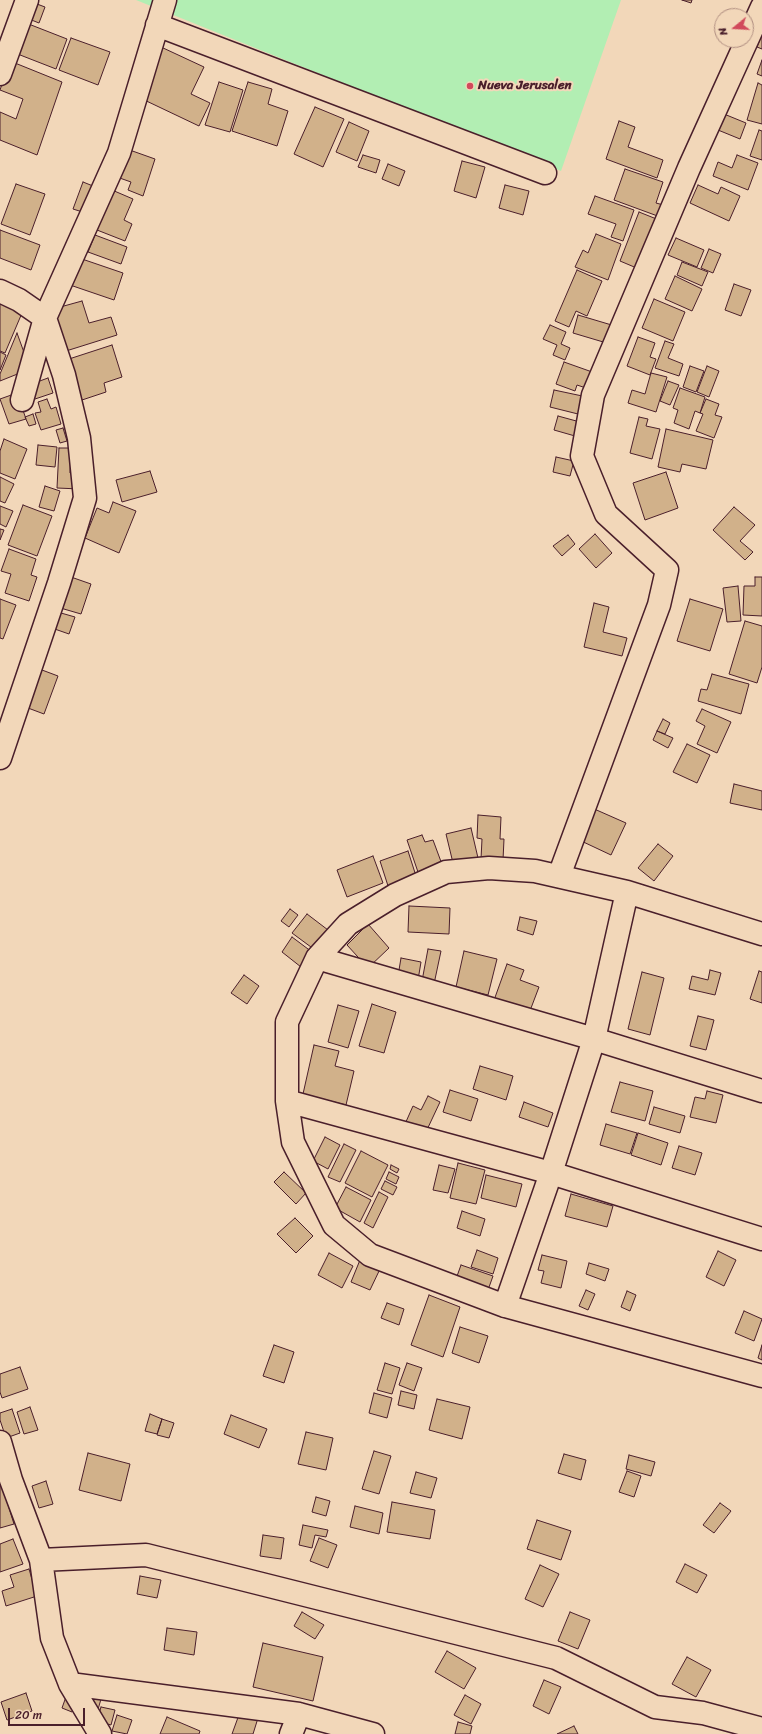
<!DOCTYPE html>
<html>
<head>
<meta charset="utf-8">
<style>
  body { margin:0 }
  #map { position:relative; width:762px; height:1734px; overflow:hidden; background:#f2d7b9; font-family:Sriracha,sans-serif }
  canvas { display:block }
  .north { position:absolute; left:714px; top:8px; width:40px; height:40px; box-sizing:border-box; background:#f2d7b9; border:1px solid #af8d80; border-radius:50%; rotate:252deg; font-size:11px; font-weight:700; line-height:16px; text-align:center; color:#4a1f2b }
  .north::after { content:''; display:block; margin:auto; width:14px; height:18px; background:#d1495b; clip-path:polygon(50% 0,100% 100%,50% 72%,0 100%) }
  .scale { position:absolute; left:8px; top:1708px; width:77px; height:18px; box-sizing:border-box; border:2px solid #4a1f2b; border-top:0; padding-left:5px; font-size:12px; line-height:14px; white-space:nowrap; color:#4a1f2b; -webkit-text-stroke:3px #f2d7b9; paint-order:stroke }
</style>
</head>
<body>
<div id="map">
<canvas width="762" height="1734"></canvas>
<div class="north">N</div>
<div class="scale">20 m</div>
</div>
<script>
const ctx = document.querySelector('canvas').getContext('2d');
ctx.lineJoin = 'round';
function fill(path, color) { ctx.fillStyle = color; ctx.fill(path, 'evenodd'); }
const shape = rows => new Path2D(rows.map(r => 'M' + r).join(''));
function stroke(path, color, width, dash) { ctx.strokeStyle = color; ctx.lineWidth = width; ctx.lineCap = dash ? 'butt' : 'round'; ctx.setLineDash(dash || []); ctx.stroke(path); }
function write(font, color, halo, rows, align = 'center') {
  ctx.font = font + ' Sriracha,sans-serif'; ctx.lineWidth = 4; ctx.setLineDash([]); ctx.textBaseline = 'middle'; ctx.strokeStyle = halo; ctx.fillStyle = color; for (const [text, x, y, turn = 0] of rows) {
    ctx.save(); ctx.translate(x, y); ctx.rotate((+turn || 0) * Math.PI / 180); ctx.textAlign = isNaN(turn) ? turn : align; if (halo) ctx.strokeText(text, 0, 0); ctx.fillText(text, 0, 0); ctx.restore();
  }
}
const green = shape([
  [136,0,621,0,561,171]
]);
const building = shape([
  [682,0,692,0,691,3,682,0],
  [29,1,45,7,39,23,24,17,29,1],
  [26,23,67,39,56,69,15,53,26,23],
  [762,34,762,49,757,47,762,34],
  [71,38,110,52,98,85,59,70,71,38],
  [161,47,204,67,191,94,210,103,199,126,138,97,161,47],
  [762,60,762,76,757,74,762,60],
  [10,61,62,82,37,155,0,140,0,112,16,119,23,99,0,90,10,61],
  [219,82,243,90,230,132,205,125,219,82],
  [248,82,272,89,268,104,288,111,277,146,232,131,248,82],
  [758,83,762,85,762,124,747,120,758,83],
  [315,107,344,119,323,167,294,154,315,107],
  [724,114,746,123,740,139,718,130,724,114],
  [619,121,635,127,628,147,663,160,657,178,606,159,619,121],
  [349,122,369,131,357,161,336,152,349,122],
  [759,130,762,131,762,160,750,156,759,130],
  [124,148,155,159,143,196,128,190,131,182,114,176,124,148],
  [363,155,380,160,376,173,358,167,363,155],
  [737,155,758,163,748,190,713,176,718,162,732,168,737,155],
  [462,161,485,167,476,198,454,191,462,161],
  [388,164,405,171,399,186,382,179,388,164],
  [625,169,663,182,656,203,667,206,663,218,614,200,625,169],
  [83,182,98,188,89,214,73,209,83,182],
  [16,184,45,194,30,235,1,224,16,184],
  [505,185,529,191,523,215,499,208,505,185],
  [698,185,718,194,721,187,740,196,729,221,690,203,698,185],
  [112,190,133,199,124,220,132,224,125,241,97,230,112,190],
  [595,196,634,210,623,241,611,237,616,224,588,214,595,196],
  [639,212,659,220,639,269,620,261,639,212],
  [0,230,40,245,31,270,0,258,0,230],
  [596,234,621,244,608,280,575,267,583,250,588,253,596,234],
  [95,235,127,247,121,264,88,252,95,235],
  [676,238,704,250,697,267,668,255,676,238],
  [709,249,721,254,713,273,701,268,709,249],
  [79,258,123,273,114,300,70,285,79,258],
  [682,262,708,272,702,286,677,275,682,262],
  [577,270,602,281,587,316,576,311,569,327,555,321,577,270],
  [675,276,702,289,692,311,665,299,675,276],
  [734,284,751,290,741,316,725,310,734,284],
  [654,299,685,312,673,341,642,328,654,299],
  [82,301,89,323,111,317,117,335,66,351,53,309,82,301],
  [0,303,22,313,5,353,0,351,0,303],
  [578,315,615,326,610,344,573,333,578,315],
  [550,325,566,332,561,344,570,348,565,360,553,355,557,345,543,339,550,325],
  [17,333,30,369,0,381,0,374,17,333],
  [638,337,655,343,650,357,656,359,650,375,627,366,638,337],
  [665,341,674,344,668,358,683,364,679,376,655,368,665,341],
  [112,345,122,377,104,383,106,392,82,400,69,359,112,345],
  [0,352,6,355,0,370,0,352],
  [564,362,595,373,589,389,577,385,575,391,556,384,564,362],
  [690,366,704,371,696,392,683,387,690,366],
  [707,366,719,371,709,397,697,392,707,366],
  [651,373,667,377,656,412,628,403,632,390,645,394,651,373],
  [48,378,53,393,32,400,26,386,48,378],
  [668,381,679,385,670,405,660,401,668,381],
  [680,388,705,397,700,413,695,411,689,429,674,423,678,410,673,408,680,388],
  [554,390,587,397,582,415,550,407,554,390],
  [17,393,26,419,9,424,0,399,17,393],
  [47,399,51,409,56,407,61,424,41,430,35,413,41,412,38,402,47,399],
  [706,399,719,404,715,415,722,417,714,438,696,431,703,414,700,413,706,399],
  [33,414,36,424,29,426,25,417,33,414],
  [558,416,580,422,575,436,554,430,558,416],
  [639,417,648,419,646,426,660,429,652,459,630,453,639,417],
  [63,428,67,441,60,443,56,430,63,428],
  [666,429,713,440,706,469,682,464,680,472,658,467,666,429],
  [4,439,27,449,15,479,0,473,0,451,4,439],
  [38,445,57,447,55,467,36,465,38,445],
  [59,448,71,448,70,473,81,473,80,489,57,488,59,448],
  [556,457,574,461,570,476,553,472,556,457],
  [150,471,157,492,122,502,116,480,150,471],
  [666,472,678,508,645,520,633,483,666,472],
  [0,477,14,484,5,503,0,501,0,477],
  [45,486,60,491,54,511,39,507,45,486],
  [113,502,136,511,119,553,85,538,97,508,109,513,113,502],
  [23,505,52,516,37,556,8,545,23,505],
  [0,506,13,511,6,527,0,524,0,506],
  [734,507,755,525,740,541,753,552,745,560,713,530,734,507],
  [0,529,4,530,0,540,0,529],
  [595,534,612,553,596,568,579,549,595,534],
  [568,535,575,544,562,556,553,546,568,535],
  [9,549,36,559,31,575,37,577,29,601,5,593,11,574,1,571,9,549],
  [68,576,91,584,81,614,57,607,68,576],
  [755,577,762,577,762,616,743,615,744,586,755,586,755,577],
  [738,586,741,621,727,622,723,588,738,586],
  [0,599,16,605,3,639,0,638,0,599],
  [690,599,723,609,710,651,677,641,690,599],
  [594,603,609,607,603,632,627,638,622,656,584,647,594,603],
  [54,611,75,617,69,634,49,627,54,611],
  [745,621,762,626,762,667,757,683,729,674,745,621],
  [34,667,58,676,44,714,20,705,34,667],
  [712,674,749,684,741,714,698,701,701,689,707,690,712,674],
  [702,709,731,722,717,753,697,744,705,726,696,721,702,709],
  [663,719,670,723,665,734,657,731,663,719],
  [657,731,673,738,668,748,653,740,657,731],
  [687,744,710,755,697,783,673,772,687,744],
  [734,784,762,791,762,810,730,803,734,784],
  [592,808,626,823,611,855,577,839,592,808],
  [478,815,501,817,500,839,504,839,503,860,481,859,482,839,477,838,478,815],
  [471,828,478,858,453,863,446,834,471,828],
  [422,835,425,842,433,840,443,867,419,875,407,840,422,835],
  [658,844,673,856,654,881,638,868,658,844],
  [408,851,417,879,389,889,380,861,408,851],
  [373,856,383,883,347,897,337,870,373,856],
  [409,906,450,908,449,934,408,932,409,906],
  [290,909,298,915,289,927,281,921,290,909],
  [307,914,328,930,315,950,292,933,307,914],
  [520,917,537,921,533,935,517,930,520,917],
  [368,924,389,948,368,968,347,945,368,924],
  [292,937,312,952,301,967,282,952,292,937],
  [428,949,441,951,434,984,422,981,428,949],
  [464,951,497,959,488,995,456,987,464,951],
  [401,958,421,962,418,980,398,976,401,958],
  [507,964,524,970,520,980,539,987,528,1016,493,1003,507,964],
  [710,970,721,973,715,995,689,989,692,976,708,980,710,970],
  [759,971,762,972,762,1003,750,999,759,971],
  [642,972,664,978,650,1035,628,1029,642,972],
  [244,975,259,986,247,1004,231,993,244,975],
  [372,1004,396,1012,384,1053,359,1046,372,1004],
  [338,1005,359,1011,348,1048,328,1042,338,1005],
  [698,1016,714,1020,706,1050,690,1046,698,1016],
  [314,1045,339,1051,335,1066,354,1071,346,1105,303,1094,314,1045],
  [480,1066,513,1076,506,1100,473,1089,480,1066],
  [620,1082,653,1091,645,1121,611,1112,620,1082],
  [450,1090,478,1099,471,1121,443,1112,450,1090],
  [707,1091,723,1095,716,1123,690,1117,695,1097,705,1099,707,1091],
  [428,1096,440,1102,425,1134,405,1124,413,1106,421,1110,428,1096],
  [524,1102,553,1113,548,1127,519,1117,524,1102],
  [654,1107,685,1116,680,1133,649,1124,654,1107],
  [606,1124,637,1133,630,1154,600,1145,606,1124],
  [638,1133,668,1143,661,1165,631,1155,638,1133],
  [325,1137,340,1145,328,1169,313,1161,325,1137],
  [344,1144,356,1150,340,1182,328,1177,344,1144],
  [679,1146,702,1153,695,1175,672,1168,679,1146],
  [361,1151,388,1165,372,1197,345,1183,361,1151],
  [458,1163,485,1170,476,1204,450,1198,458,1163],
  [391,1165,399,1169,397,1173,390,1169,391,1165],
  [439,1165,455,1169,448,1193,433,1190,439,1165],
  [284,1172,306,1193,296,1204,274,1182,284,1172],
  [389,1172,399,1177,396,1184,386,1179,389,1172],
  [486,1175,522,1184,516,1207,481,1198,486,1175],
  [385,1181,397,1187,393,1195,381,1189,385,1181],
  [346,1187,371,1200,360,1222,335,1208,346,1187],
  [379,1192,388,1197,373,1228,364,1223,379,1192],
  [571,1194,613,1206,607,1227,565,1216,571,1194],
  [462,1211,485,1219,480,1236,457,1228,462,1211],
  [295,1218,313,1236,296,1253,277,1234,295,1218],
  [477,1250,498,1258,493,1274,471,1267,477,1250],
  [718,1251,736,1260,724,1286,706,1277,718,1251],
  [329,1253,353,1266,342,1288,318,1275,329,1253],
  [542,1255,567,1261,561,1288,541,1283,544,1271,538,1270,542,1255],
  [360,1260,380,1269,370,1290,351,1282,360,1260],
  [589,1263,609,1269,605,1281,586,1274,589,1263],
  [461,1265,493,1276,488,1290,456,1279,461,1265],
  [586,1290,595,1294,588,1310,579,1306,586,1290],
  [627,1291,636,1295,630,1311,621,1307,627,1291],
  [429,1295,460,1307,443,1357,411,1345,429,1295],
  [387,1303,404,1309,399,1325,381,1318,387,1303],
  [744,1311,762,1319,754,1341,735,1333,744,1311],
  [460,1327,488,1336,479,1363,452,1353,460,1327],
  [274,1345,294,1352,284,1383,263,1376,274,1345],
  [762,1345,762,1360,758,1358,762,1345],
  [385,1363,400,1368,392,1394,377,1390,385,1363],
  [407,1363,422,1368,414,1391,399,1385,407,1363],
  [20,1367,28,1389,2,1398,0,1392,0,1374,20,1367],
  [401,1391,417,1395,414,1409,398,1405,401,1391],
  [374,1393,392,1398,387,1418,369,1413,374,1393],
  [437,1399,470,1407,462,1439,429,1430,437,1399],
  [30,1407,38,1430,24,1434,17,1412,30,1407],
  [12,1409,20,1433,6,1438,0,1420,0,1413,12,1409],
  [150,1414,162,1419,157,1434,145,1431,150,1414],
  [231,1415,267,1429,259,1448,224,1434,231,1415],
  [162,1419,174,1423,169,1438,157,1435,162,1419],
  [306,1432,333,1438,326,1470,298,1464,306,1432],
  [374,1451,391,1456,379,1494,362,1489,374,1451],
  [88,1453,130,1464,121,1501,79,1490,88,1453],
  [564,1454,586,1460,581,1480,558,1473,564,1454],
  [629,1455,655,1462,651,1476,626,1469,629,1455],
  [627,1471,641,1476,634,1497,619,1492,627,1471],
  [416,1472,437,1478,431,1498,410,1493,416,1472],
  [46,1481,53,1504,39,1508,32,1486,46,1481],
  [2,1485,14,1524,0,1528,0,1486,2,1485],
  [316,1497,330,1501,326,1516,312,1512,316,1497],
  [392,1502,435,1510,430,1539,387,1532,392,1502],
  [720,1503,731,1511,714,1533,703,1525,720,1503],
  [355,1506,383,1513,379,1534,350,1527,355,1506],
  [537,1520,571,1531,561,1560,527,1549,537,1520],
  [303,1525,328,1530,326,1537,315,1535,312,1548,299,1545,303,1525],
  [263,1535,284,1538,281,1559,260,1556,263,1535],
  [319,1538,337,1545,328,1568,310,1561,319,1538],
  [13,1539,23,1564,0,1572,0,1544,13,1539],
  [685,1564,707,1575,697,1593,676,1582,685,1564],
  [540,1565,559,1574,543,1607,525,1599,540,1565],
  [29,1569,37,1596,6,1606,2,1591,14,1587,10,1575,29,1569],
  [140,1576,161,1580,157,1598,137,1594,140,1576],
  [302,1612,324,1625,315,1639,294,1626,302,1612],
  [570,1612,590,1620,578,1649,558,1641,570,1612],
  [167,1628,197,1632,194,1655,164,1650,167,1628],
  [263,1643,323,1657,313,1701,253,1687,263,1643],
  [447,1651,476,1668,464,1689,435,1672,447,1651],
  [687,1657,711,1670,696,1697,672,1684,687,1657],
  [544,1680,561,1687,549,1714,533,1706,544,1680],
  [26,1693,32,1711,7,1720,1,1702,26,1693],
  [67,1694,78,1698,72,1712,62,1708,67,1694],
  [465,1695,481,1704,471,1724,454,1715,465,1695],
  [90,1696,101,1699,97,1713,90,1696],
  [101,1707,115,1710,111,1725,97,1721,101,1707],
  [240,1712,258,1718,253,1734,232,1734,240,1712],
  [117,1715,132,1720,127,1734,112,1731,117,1715],
  [167,1717,200,1731,199,1734,160,1734,167,1717],
  [458,1722,472,1726,470,1734,455,1734,458,1722],
  [574,1726,578,1734,557,1734,574,1726]
]);
const street = shape([
  [157,25,545,173],
  [0,74,27,0],
  [0,291,19,300,45,318,64,375,79,438,85,498,59,583,0,758],
  [22,400,45,318,119,153,165,0],
  [559,876,659,605,667,570,606,514,582,456,593,395,689,168,762,7],
  [762,934,627,892,535,871,489,868,446,872,395,895,348,924,317,958,287,1022,287,1101,293,1142,334,1225,370,1255,505,1306,762,1376],
  [317,958,594,1039,762,1091],
  [287,1101,551,1173,762,1239],
  [505,1306,551,1173,594,1039,627,892],
  [0,1442,11,1480,41,1560,52,1638,70,1684,100,1734],
  [41,1560,146,1555,556,1658,655,1707,703,1713,762,1729],
  [70,1684,299,1714,373,1734],
  [291,1734,299,1714]
]);
const markers = [
  [470,86,4,"#d1495b"]
];
const poiNames = [
  ["Nueva Jerusalen",478,86]
];
fill(green, '#b2eeb3');
fill(building, '#d1b18a');
stroke(building, '#4a1f2b', 1);
stroke(street, '#4a1f2b', 25);
stroke(street, '#f2d7b9', 22);
for (const [x, y, r, color] of markers) { const dot = new Path2D(); dot.arc(x, y, r, 0, 2 * Math.PI); ctx.fillStyle = color; ctx.fill(dot); stroke(dot, '#f2d7b9', 1.5); }
write('bold 13px', '#4a1f2b', '#f2d7b9', poiNames, 'left');
</script>
</body>
</html>
